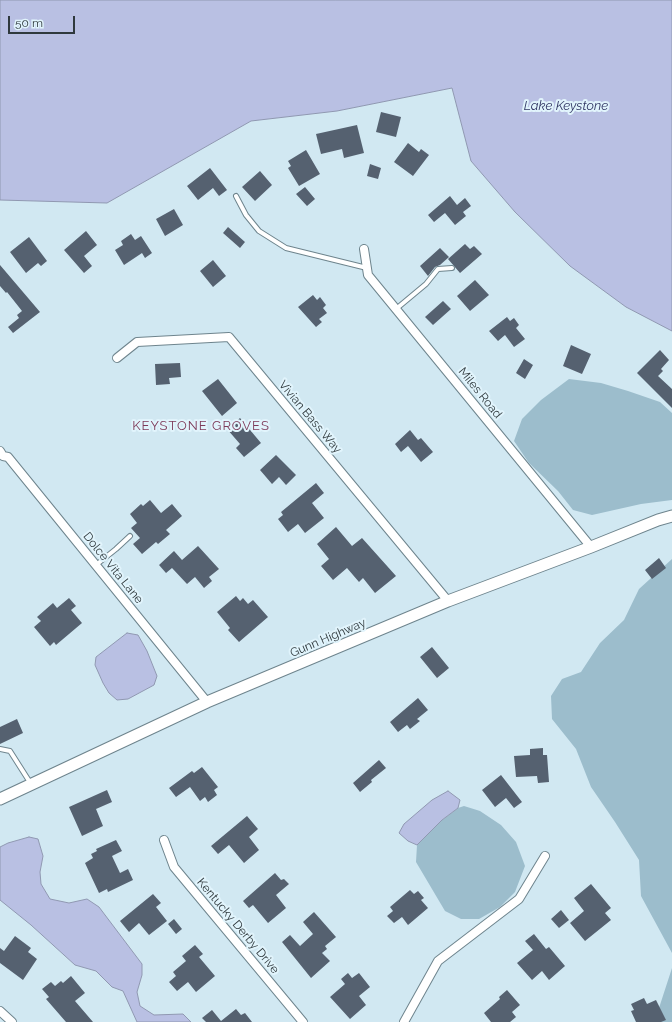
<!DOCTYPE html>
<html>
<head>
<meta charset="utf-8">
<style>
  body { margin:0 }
  #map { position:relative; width:672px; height:1022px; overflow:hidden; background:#d1e8f2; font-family:Raleway,sans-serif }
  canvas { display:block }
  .scale { position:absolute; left:8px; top:16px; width:67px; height:18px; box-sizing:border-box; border:2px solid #2f393d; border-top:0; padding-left:5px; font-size:12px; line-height:14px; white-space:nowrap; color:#2f393d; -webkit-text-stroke:3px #e1f4fc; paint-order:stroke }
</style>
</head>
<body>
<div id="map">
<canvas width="672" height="1022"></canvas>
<div class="scale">50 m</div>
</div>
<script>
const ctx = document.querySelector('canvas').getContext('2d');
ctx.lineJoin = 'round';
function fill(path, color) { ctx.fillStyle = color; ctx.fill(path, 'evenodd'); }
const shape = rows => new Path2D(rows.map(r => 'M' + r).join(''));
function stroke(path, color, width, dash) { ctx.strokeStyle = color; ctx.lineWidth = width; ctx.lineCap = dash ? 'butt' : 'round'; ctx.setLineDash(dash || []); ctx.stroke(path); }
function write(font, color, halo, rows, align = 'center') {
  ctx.font = font + ' Raleway,sans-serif'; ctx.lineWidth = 4; ctx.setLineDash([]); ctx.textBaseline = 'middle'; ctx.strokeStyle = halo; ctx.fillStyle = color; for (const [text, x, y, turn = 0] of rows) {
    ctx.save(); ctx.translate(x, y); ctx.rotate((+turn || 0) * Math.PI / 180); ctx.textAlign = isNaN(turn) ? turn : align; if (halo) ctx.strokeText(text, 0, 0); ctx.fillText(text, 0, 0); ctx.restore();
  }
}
const green = shape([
  [569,379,601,383,628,391,660,402,672,413,672,500,641,504,592,515,573,510,558,491,529,463,514,441,522,419,541,400],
  [672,559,672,953,641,896,639,860,615,822,591,787,576,749,552,719,551,696,562,679,581,672,600,643,624,620,639,589],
  [464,806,480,811,501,825,516,842,525,866,515,892,500,907,479,919,461,919,445,911,416,862,417,845,442,820,458,808],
  [672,968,672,1022,641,1022,659,1008]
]);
const water = shape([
  [0,0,672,0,672,331,626,307,570,266,515,212,471,161,452,88,337,111,251,121,107,203,0,200,0,0],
  [127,633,138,635,147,651,157,676,154,685,128,699,117,700,109,693,103,683,95,665,96,657,127,633],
  [448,791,460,800,458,808,442,820,417,845,408,841,399,833,404,824,432,800,448,791],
  [29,837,38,839,43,856,40,872,41,884,50,899,69,903,87,899,99,907,142,964,142,975,137,992,140,1006,154,1015,183,1014,191,1022,137,1022,123,991,112,987,96,971,75,965,31,925,0,900,0,847,8,843,29,837]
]);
const building = shape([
  [381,112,401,117,396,137,376,132],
  [357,125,364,153,344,158,342,149,321,154,316,134],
  [408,143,419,152,421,149,429,155,413,176,394,162],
  [306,150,320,174,299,186,288,168,291,166,288,161],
  [370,164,381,168,378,179,367,176],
  [210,168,227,190,219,196,213,188,198,200,187,186],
  [260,171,272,185,255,201,242,187],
  [305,187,315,199,307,206,296,194],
  [450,196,457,205,465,198,471,206,463,212,466,216,455,225,445,213,434,222,428,215],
  [174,209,183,225,165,236,156,219],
  [228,227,245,242,240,248,223,233],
  [86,231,97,245,84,256,92,266,84,273,64,250],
  [131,234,135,240,141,236,152,253,145,258,142,253,124,265,115,250,123,245,121,241],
  [29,237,47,261,41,266,38,263,26,273,10,252],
  [465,244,470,249,474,246,482,254,460,273,448,259],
  [440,248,449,257,440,265,435,267,428,276,420,266],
  [213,260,226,276,213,287,200,271],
  [0,265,40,312,13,333,8,327,19,318,17,315,22,311,7,292,6,293,0,286],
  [475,280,489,295,470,311,457,296],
  [313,295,317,300,320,297,326,305,323,308,327,313,319,319,322,322,316,327,298,307],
  [443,301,451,309,433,325,425,317],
  [507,317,510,321,514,318,519,325,516,328,525,339,514,347,505,335,498,341,489,331],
  [571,345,591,354,582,374,563,366],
  [660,350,669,360,661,369,663,371,658,376,672,389,672,408,637,373],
  [524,359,533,365,525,379,516,373],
  [180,363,181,377,169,378,170,384,156,385,155,364],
  [218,379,237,403,222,416,202,391],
  [240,418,261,443,244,457,236,448,240,444,227,429],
  [410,430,418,440,421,438,433,452,421,462,408,446,401,452,395,444],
  [276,455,296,475,286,485,279,477,272,484,260,470],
  [316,483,324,493,312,503,324,518,305,533,298,524,288,532,278,519,283,515,281,512],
  [150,500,161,513,172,504,182,516,166,530,170,534,158,544,156,542,142,554,133,544,140,538,131,528,137,523,130,514,141,504,143,506],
  [336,527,352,546,362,538,396,576,375,593,363,578,359,582,347,568,333,580,321,566,329,559,317,544],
  [198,546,219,569,209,577,212,581,204,588,195,577,187,584,172,568,166,573,159,565,174,551,182,560],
  [659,558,666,568,652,579,645,570],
  [236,596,240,601,243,598,248,604,253,600,268,617,239,642,228,630,230,628,217,612],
  [69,598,76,606,71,610,82,623,56,645,54,642,50,646,34,627,41,621,37,617,53,603,57,608],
  [432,647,449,668,437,678,420,657],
  [418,698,428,710,417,719,420,721,410,729,407,725,398,732,390,722],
  [17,719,23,733,0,744,0,727],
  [543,748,543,755,547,755,549,782,538,783,537,776,516,777,514,756,530,755,530,749],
  [379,760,386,768,371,780,372,782,360,792,353,783],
  [202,767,218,787,214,790,217,795,208,802,205,797,200,801,190,787,176,797,169,788,192,771,194,773],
  [501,775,522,802,514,808,506,798,495,807,482,790],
  [107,790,112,802,96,809,103,826,82,836,69,807],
  [247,816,258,829,249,837,259,850,244,863,229,845,218,854,211,846],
  [116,840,122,851,112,856,120,873,128,869,133,880,108,892,107,889,99,893,85,863,93,858,91,854,97,851,96,849],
  [275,873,281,880,284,879,289,884,276,895,286,908,268,923,253,905,249,908,243,901],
  [591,884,611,908,605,913,611,920,585,941,570,923,584,911,574,898],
  [410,890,414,894,418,891,424,898,421,900,428,908,408,925,402,917,394,923,387,916,393,911,390,907],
  [153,894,161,903,156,907,167,921,149,935,139,923,129,932,120,921],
  [561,910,569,920,559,928,551,919],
  [314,912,336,937,325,946,327,949,322,953,330,961,311,978,282,942,290,935,300,946,313,934,303,922],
  [174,919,182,929,176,934,168,924],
  [534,934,546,949,549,947,565,966,549,980,542,971,532,980,517,963,533,950,525,941],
  [15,936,31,948,28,952,37,959,23,980,0,963,0,948,4,951],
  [195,945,203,954,199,957,215,976,196,992,188,982,177,991,169,982,176,976,173,972,186,961,182,956],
  [348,973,352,978,359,973,370,987,359,996,366,1005,350,1019,330,997,345,984,341,979],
  [71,976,85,993,75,1001,93,1022,66,1022,46,999,49,997,42,989,51,982,55,986,61,981,63,983],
  [507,990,520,1005,512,1012,516,1017,510,1022,491,1022,484,1013,500,999,499,997],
  [644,998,647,1004,656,1000,666,1020,661,1022,636,1022,631,1011,634,1010,631,1004],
  [236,1009,241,1015,245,1013,252,1022,206,1022,202,1018,212,1010,221,1021]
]);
const lane = shape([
  [236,196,246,215,259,231,286,248,367,268],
  [396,309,426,284,438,269,452,268],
  [96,565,116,549,130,536],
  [0,749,10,751,31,784]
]);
const street = shape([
  [364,249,368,275,591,547],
  [117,358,137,342,229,337,448,601],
  [0,451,3,456,8,457,207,702],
  [164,840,174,867,303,1022],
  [0,1011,12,1022],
  [404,1022,438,961,519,899,545,856]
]);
const secondary = shape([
  [0,799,207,702,448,601,591,547,658,520,672,516]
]);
const streetNames = [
  ["Miles Road",480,393,51],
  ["Vivian Bass Way",310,417,50],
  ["Dolce Vita Lane",113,568,51],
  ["Gunn Highway",328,638,-23],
  ["Kentucky Derby Drive",238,926,50]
];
const waterNames = [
  ["Lake Keystone",566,106]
];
const neighbourhoodNames = [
  ["KEYSTONE GROVES",201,426]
];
fill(green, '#9cbdcc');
fill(water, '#b9c0e3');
stroke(water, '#9098b1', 1);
fill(building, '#556170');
stroke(lane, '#6e848d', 6);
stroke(street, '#6e848d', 10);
stroke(secondary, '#6e848d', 13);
stroke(lane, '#fff', 4);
stroke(street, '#fff', 8);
stroke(secondary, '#fff', 11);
write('12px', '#2f393d', '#e1f4fc', streetNames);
write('italic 13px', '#303563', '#e1f4fc', waterNames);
ctx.letterSpacing = '1px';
write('13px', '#7d3a59', '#e1f4fc', neighbourhoodNames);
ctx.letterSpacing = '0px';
</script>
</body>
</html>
